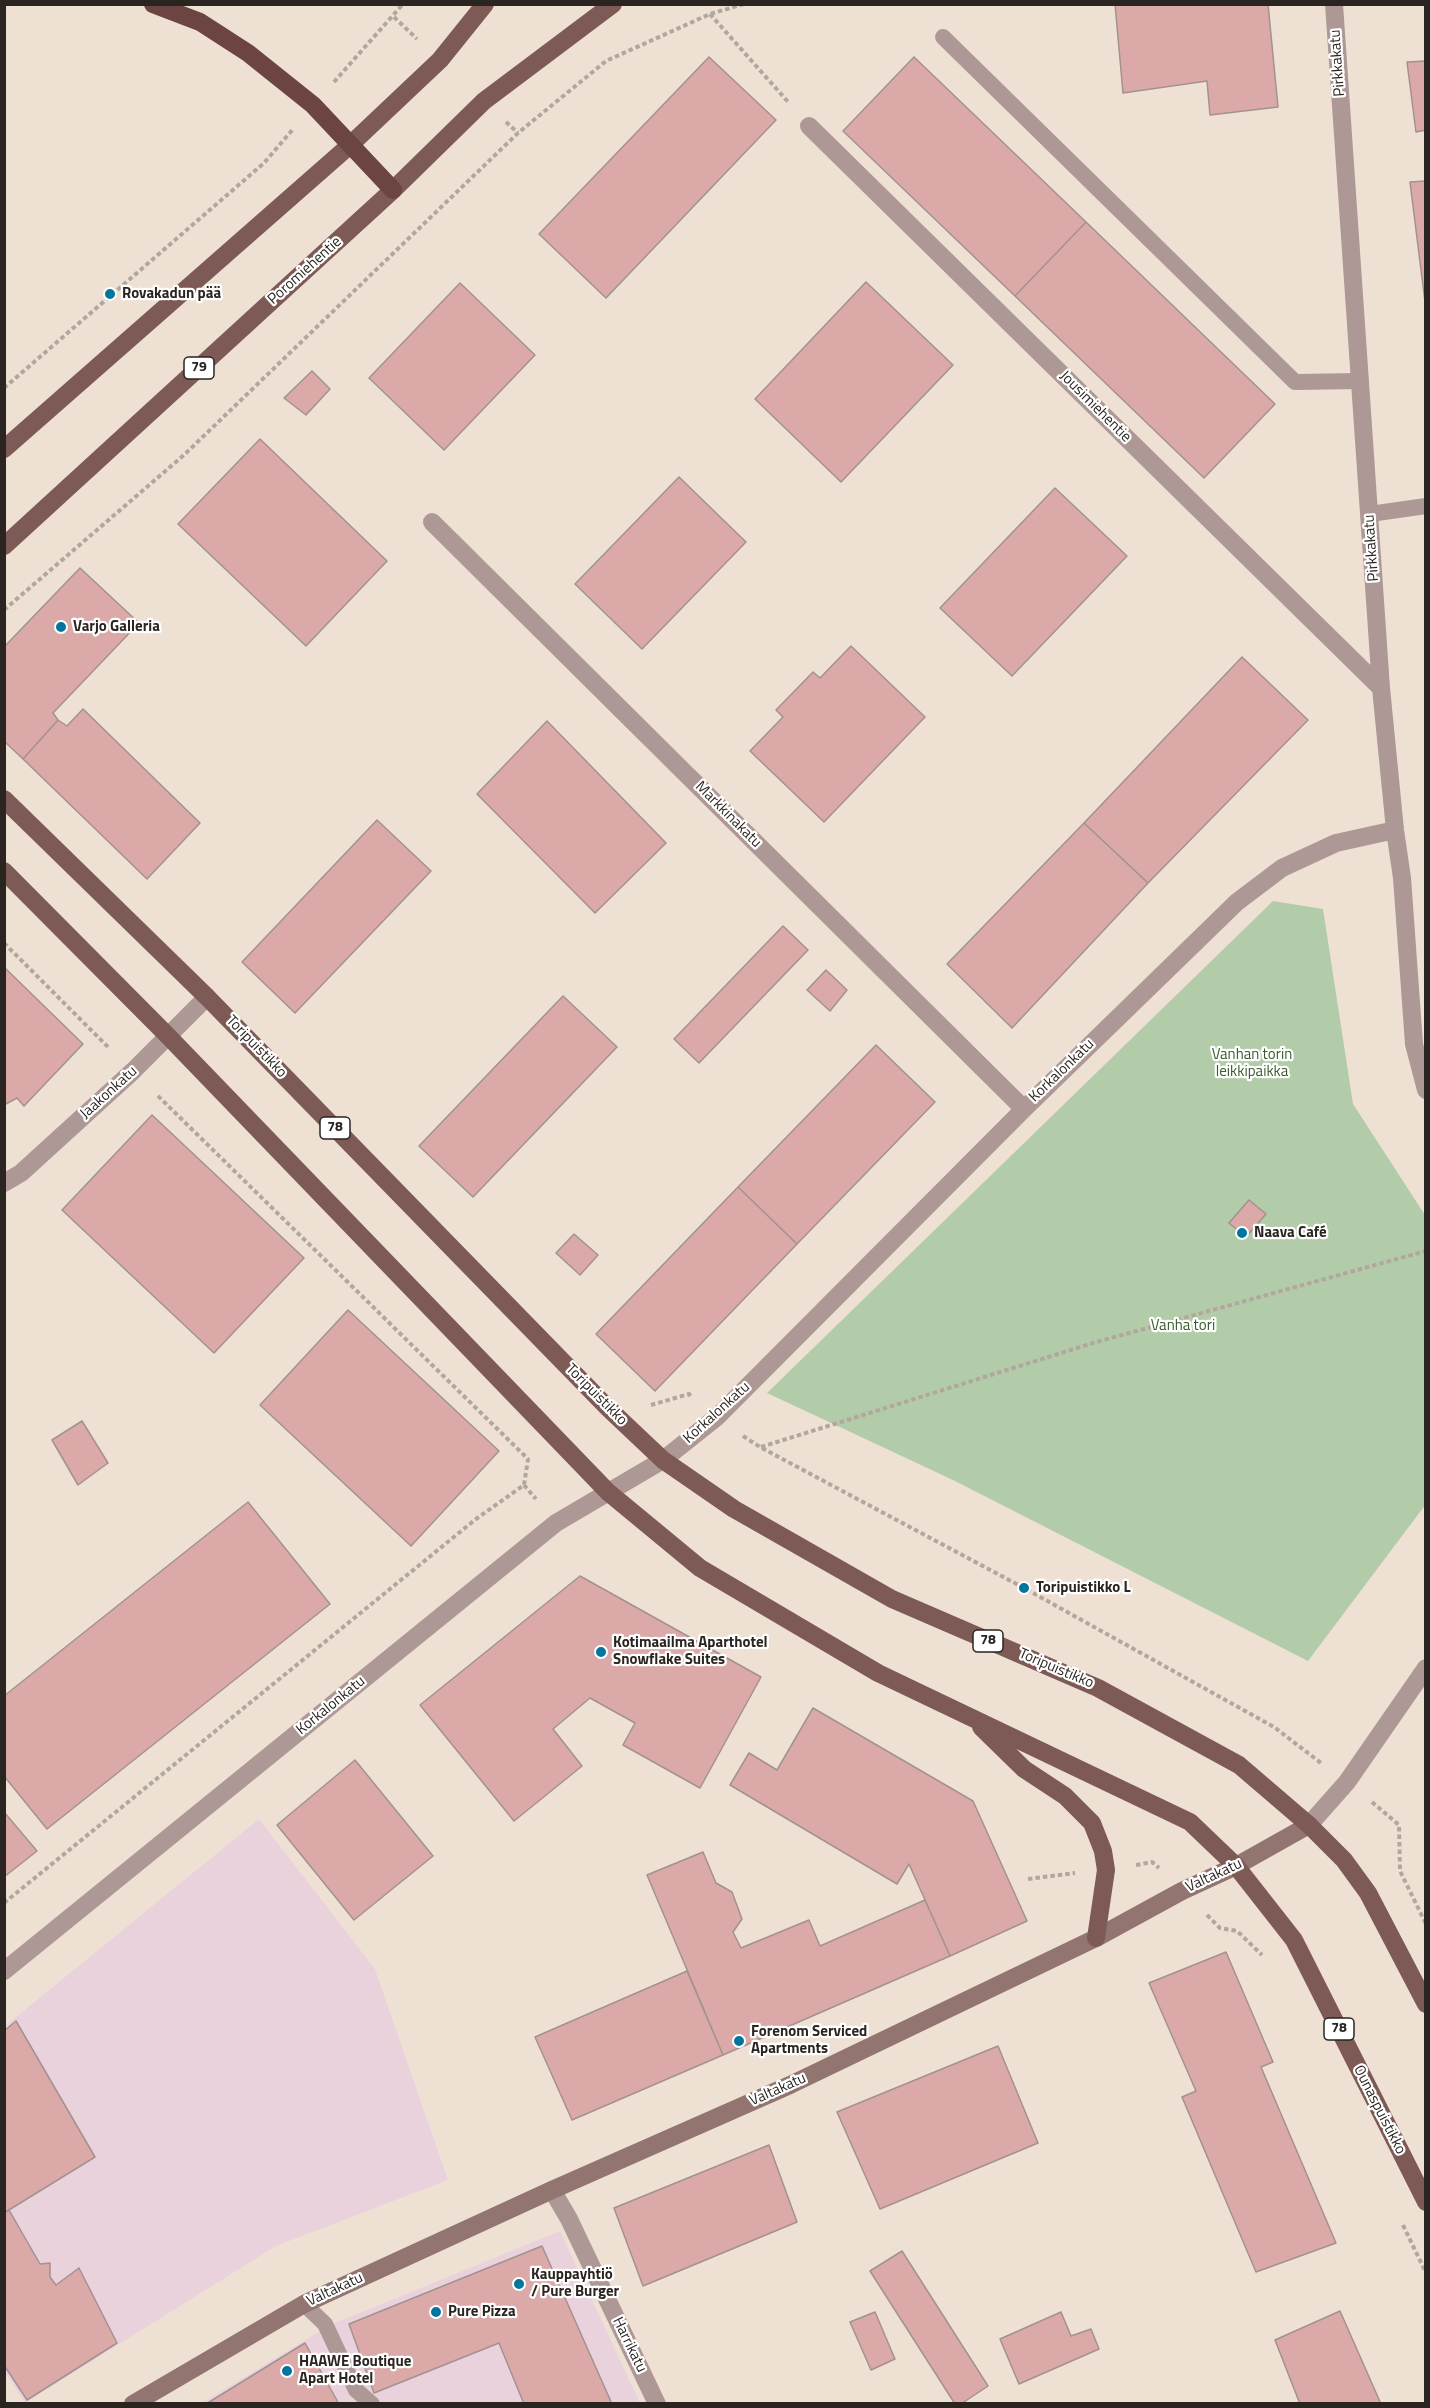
<!DOCTYPE html>
<html>
<head>
<meta charset="utf-8">
<style>
  body { margin:0 }
  #map { position:relative; width:1430px; height:2408px; overflow:hidden; background:#eee1d4; font-family:"Titillium Web",sans-serif }
  canvas { display:block }
  .frame { position:absolute; inset:0; border:6px solid #2a2520; pointer-events:none }
</style>
</head>
<body>
<div id="map">
<canvas width="1430" height="2408"></canvas>
<div class="frame"></div>
</div>
<script>
const ctx = document.querySelector('canvas').getContext('2d');
ctx.lineJoin = 'round';
function fill(path, color) { ctx.fillStyle = color; ctx.fill(path, 'evenodd'); }
const shape = rows => new Path2D(rows.map(r => 'M' + r).join(''));
function stroke(path, color, width, dash) { ctx.strokeStyle = color; ctx.lineWidth = width; ctx.lineCap = dash ? 'butt' : 'round'; ctx.setLineDash(dash || []); ctx.stroke(path); }
function write(font, color, halo, rows, align = 'center') {
  ctx.font = font + ' "Titillium Web",sans-serif'; ctx.lineWidth = 4.5; ctx.setLineDash([]); ctx.textBaseline = 'middle'; ctx.strokeStyle = halo; ctx.fillStyle = color; for (const [text, x, y, turn = 0] of rows) {
    ctx.save(); ctx.translate(x, y); ctx.rotate((+turn || 0) * Math.PI / 180); ctx.textAlign = isNaN(turn) ? turn : align; if (halo) ctx.strokeText(text, 0, 0); ctx.fillText(text, 0, 0); ctx.restore();
  }
}
const commercial = shape([
  [259,1819,375,1969,448,2180,276,2246,25,2403,5,2372,5,2026],
  [560,2231,640,2403,200,2404,330,2325]
]);
const green = shape([
  [1273,901,1323,909,1353,1104,1425,1215,1426,1504,1308,1661,953,1480,767,1393]
]);
const building = shape([
  [1115,4,1268,4,1278,107,1210,115,1207,81,1123,93,1115,4],
  [709,57,776,120,606,298,539,234,709,57],
  [914,57,1086,222,1015,296,843,131,914,57],
  [1426,61,1426,130,1416,132,1407,62,1426,61],
  [1426,181,1426,310,1410,182,1426,181],
  [1086,222,1275,404,1204,478,1015,296,1086,222],
  [866,282,953,365,841,482,755,399,866,282],
  [460,283,535,355,444,450,369,378,460,283],
  [312,371,330,389,306,415,284,398,312,371],
  [260,439,387,561,306,646,178,524,260,439],
  [679,477,746,542,642,649,575,584,679,477],
  [1055,488,1127,556,1012,676,940,608,1055,488],
  [80,568,139,623,53,713,58,720,23,759,4,741,4,647,80,568],
  [851,646,925,717,824,822,750,751,783,717,776,710,813,672,820,678,851,646],
  [1242,657,1308,720,1148,883,1084,823,1242,657],
  [83,709,200,823,147,879,23,759,58,720,67,726,83,709],
  [547,721,666,843,595,913,477,794,547,721],
  [377,820,431,871,295,1013,242,962,377,820],
  [1084,823,1148,883,1012,1028,947,964,1084,823],
  [783,926,808,950,699,1063,674,1039,783,926],
  [4,967,83,1044,24,1106,17,1098,4,1105,4,967],
  [826,970,847,990,830,1011,807,990,826,970],
  [563,996,617,1047,473,1197,419,1146,563,996],
  [876,1045,935,1102,797,1244,738,1187,876,1045],
  [152,1115,304,1258,214,1353,62,1210,152,1115],
  [738,1187,797,1244,655,1391,596,1334,738,1187],
  [1249,1200,1266,1214,1246,1237,1229,1223,1249,1200],
  [574,1234,598,1255,580,1275,556,1253,574,1234],
  [348,1310,499,1451,411,1546,260,1405,348,1310],
  [82,1421,108,1463,78,1485,52,1440,82,1421],
  [248,1502,330,1604,47,1829,4,1776,4,1696,248,1502],
  [580,1576,761,1677,700,1788,623,1745,635,1723,590,1698,553,1729,582,1766,514,1821,420,1705,580,1576],
  [813,1708,973,1801,1027,1921,950,1956,909,1864,897,1884,730,1785,749,1753,777,1770,813,1708],
  [355,1760,433,1856,354,1920,277,1825,355,1760],
  [4,1812,37,1851,4,1877,4,1812],
  [703,1852,716,1883,732,1892,742,1919,733,1932,741,1948,809,1920,820,1946,925,1900,950,1956,723,2055,647,1875,703,1852],
  [1226,1952,1273,2062,1261,2067,1336,2243,1256,2272,1182,2097,1196,2091,1149,1983,1226,1952],
  [687,1971,723,2055,572,2120,535,2037,687,1971],
  [16,2021,95,2157,4,2213,4,2031,16,2021],
  [998,2046,1038,2143,880,2209,837,2112,998,2046],
  [769,2145,797,2222,643,2286,614,2208,769,2145],
  [9,2210,40,2264,50,2263,50,2277,56,2285,79,2268,117,2343,27,2400,4,2365,4,2213,9,2210],
  [542,2246,612,2404,524,2404,499,2343,374,2393,349,2324,542,2246],
  [902,2251,988,2386,961,2404,955,2404,870,2271,902,2251],
  [1340,2311,1381,2404,1300,2404,1275,2340,1340,2311],
  [875,2312,895,2359,871,2370,850,2322,875,2312],
  [1061,2312,1071,2336,1091,2329,1099,2349,1019,2384,1000,2339,1061,2312],
  [305,2343,339,2404,206,2404,305,2343]
]);
const path = shape([
  [710,14,789,103],
  [394,17,417,39],
  [334,82,403,4],
  [506,122,518,133],
  [4,388,264,163,294,128],
  [4,610,184,455,518,133,606,61,710,14,744,4],
  [4,943,110,1049],
  [651,1405,689,1394,692,1397],
  [743,1436,760,1447,1024,1588,1274,1727,1321,1763],
  [761,1447,1093,1343,1426,1251],
  [524,1485,536,1499],
  [1372,1802,1399,1825,1400,1871,1426,1924],
  [1136,1865,1152,1862,1159,1868],
  [1028,1879,1075,1873],
  [4,1903,476,1519,524,1485,528,1459,156,1094],
  [1207,1915,1220,1928,1237,1931,1262,1955],
  [1403,2225,1426,2273]
]);
const lane = shape([
  [943,37,1295,382,1360,381],
  [1370,514,1426,506],
  [304,2304,325,2324,356,2390,372,2404]
]);
const street = shape([
  [1334,4,1381,688,1395,830,1402,878,1414,1044,1426,1090],
  [809,126,1381,688],
  [432,522,1024,1109],
  [4,1183,21,1173,133,1071,207,997],
  [1309,1825,1347,1782,1426,1668],
  [4,1971,556,1523,663,1460,717,1417,1024,1109,1237,902,1282,868,1336,843,1395,830],
  [552,2190,569,2219,657,2404]
]);
const secondary = shape([
  [133,2404,304,2304,552,2190,790,2085,1096,1938,1182,1891,1236,1866,1309,1825]
]);
const primary = shape([
  [4,449,349,146,440,60,485,4],
  [4,546,393,190,484,101,613,4],
  [4,799,207,997,608,1408,663,1460,734,1509,892,1599,1098,1688,1239,1765,1309,1825,1344,1860,1368,1893,1426,2004],
  [4,871,168,1036,608,1492,700,1568,878,1673,1190,1822,1236,1866,1294,1940,1426,2202],
  [981,1727,1024,1769,1065,1796,1092,1823,1103,1851,1106,1870,1096,1938]
]);
const highway = shape([
  [153,4,200,22,248,53,313,105,393,190]
]);
const markers = [
  [110,294,6,"#00769f"],
  [61,627,6,"#00769f"],
  [1242,1233,6,"#00769f"],
  [1024,1588,6,"#00769f"],
  [601,1652,6,"#00769f"],
  [739,2041,6,"#00769f"],
  [519,2284,6,"#00769f"],
  [436,2312,6,"#00769f"],
  [287,2371,6,"#00769f"]
];
const shields = [
  [199,368,30],
  [335,1128,30],
  [988,1641,30],
  [1339,2029,30]
];
const shieldNames = [
  ["79",199,368],
  ["78",335,1128],
  ["78",988,1641],
  ["78",1339,2029]
];
const streetNames = [
  ["Pirkkakatu",1338,63,-94],
  ["Poromiehentie",305,271,-42],
  ["Jousimiehentie",1095,407,45],
  ["Pirkkakatu",1372,548,-94],
  ["Markkinakatu",728,815,45],
  ["Toripuistikko",256,1047,46],
  ["Korkalonkatu",1062,1071,-44],
  ["Jaakonkatu",109,1093,-42],
  ["Toripuistikko",596,1395,45],
  ["Korkalonkatu",717,1413,-42],
  ["Toripuistikko",1056,1669,23],
  ["Korkalonkatu",331,1706,-39],
  ["Valtakatu",1214,1876,-25],
  ["Valtakatu",778,2090,-24],
  ["Ounaspuistikko",1379,2110,63],
  ["Valtakatu",335,2290,-25],
  ["Harrikatu",629,2345,64]
];
const poiNames = [
  ["Rovakadun pää",122,294],
  ["Varjo Galleria",73,627],
  ["Naava Café",1254,1233],
  ["Toripuistikko L",1036,1588],
  ["Kotimaailma Aparthotel",613,1643],
  ["Snowflake Suites",613,1660],
  ["Forenom Serviced",751,2032],
  ["Apartments",751,2049],
  ["Kauppayhtiö",531,2275],
  ["/ Pure Burger",531,2292],
  ["Pure Pizza",448,2312],
  ["HAAWE Boutique",299,2362],
  ["Apart Hotel",299,2379]
];
const parkNames = [
  ["Vanhan torin",1252,1055],
  ["leikkipaikka",1252,1072],
  ["Vanha tori",1183,1326]
];
fill(commercial, '#ead2dd');
fill(green, '#b2cca9');
fill(building, '#dbaaa8');
stroke(building, '#a39190', 1.5);
stroke(path, '#b1a79c', 4, [4.5, 3]);
stroke(lane, '#ad9896', 16);
stroke(street, '#ad9896', 18);
stroke(secondary, '#927471', 18);
stroke(primary, '#7e5a57', 18);
stroke(highway, '#6c4441', 18);
for (const [x, y, r, color] of markers) { const dot = new Path2D(); dot.arc(x, y, r, 0, 2 * Math.PI); ctx.fillStyle = color; ctx.fill(dot); stroke(dot, '#fff', 2); }
for (const [x, y, w] of shields) { const box = new Path2D(); box.roundRect(x - w / 2, y - 11, w, 22, 4.5); ctx.fillStyle = '#fff'; ctx.fill(box); stroke(box, '#2a2520', 1.5); }
write('bold 14px', '#2a2520', null, shieldNames);
write('15px', '#2a2520', '#fff', streetNames);
write('bold 15px', '#2a2520', '#fff', poiNames, 'left');
write('15px', '#385c2b', '#fff', parkNames);
</script>
</body>
</html>
